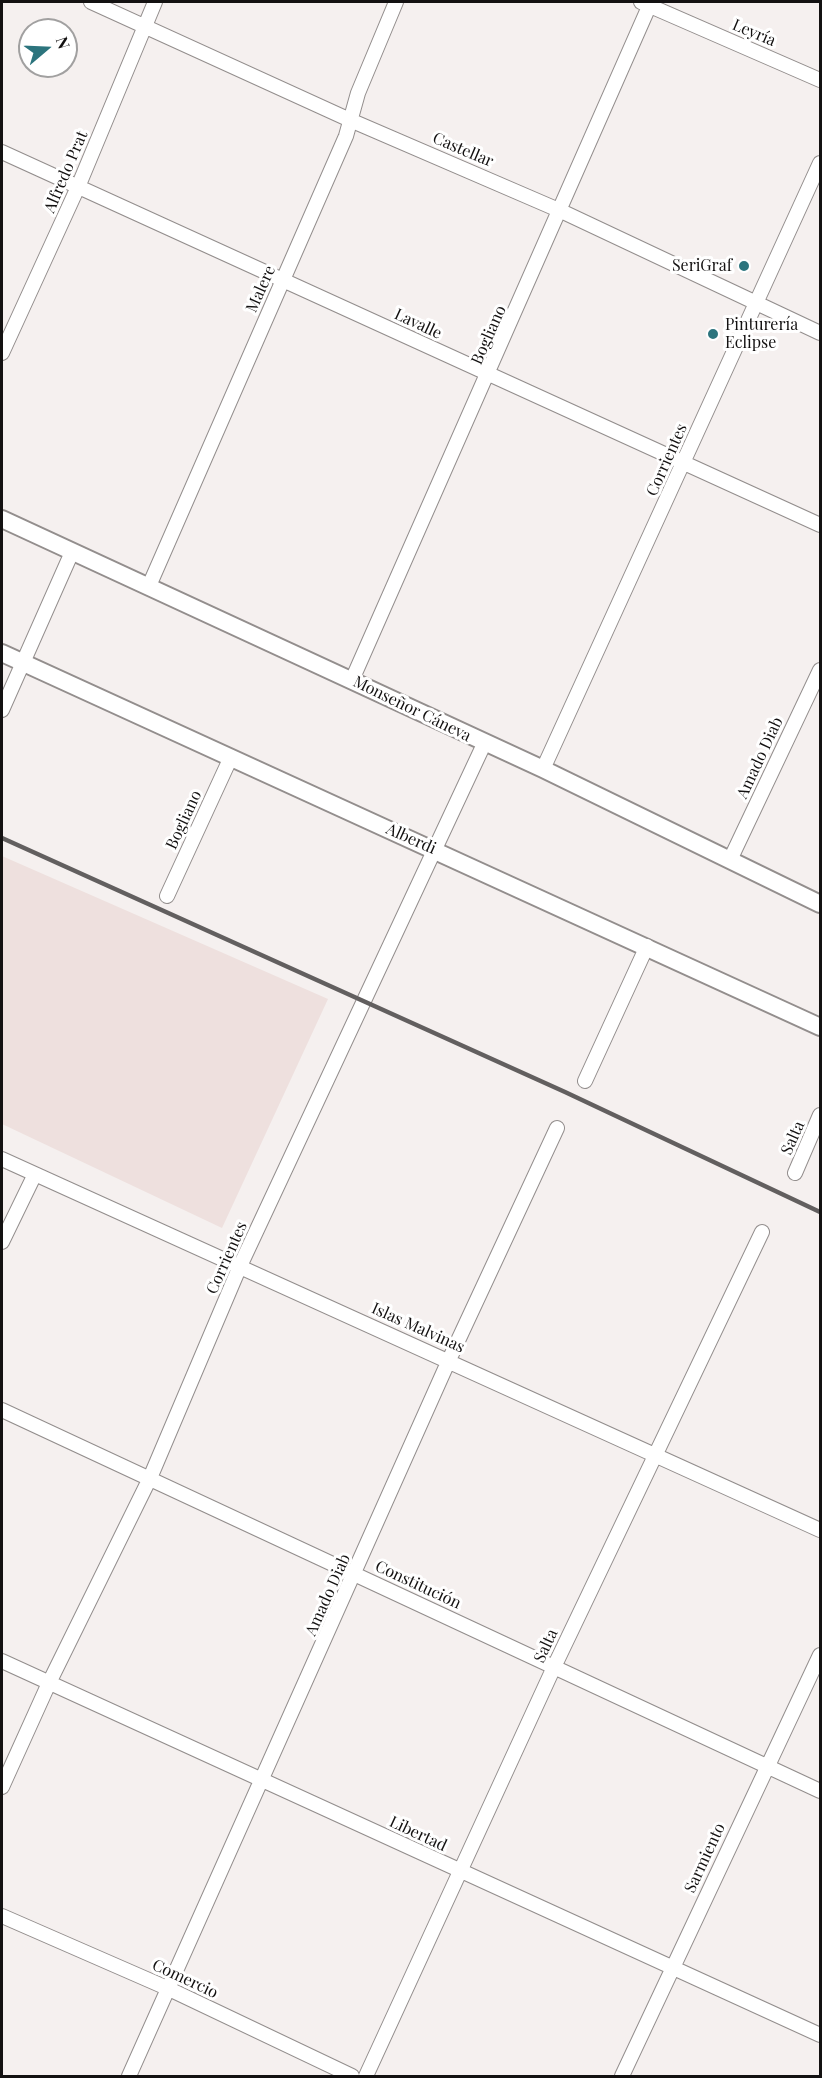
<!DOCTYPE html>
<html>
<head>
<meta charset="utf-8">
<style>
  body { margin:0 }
  #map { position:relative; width:822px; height:2078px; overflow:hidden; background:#f5f0ef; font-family:"Playfair Display",serif }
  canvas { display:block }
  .frame { position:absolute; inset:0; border:3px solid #131111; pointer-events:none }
  .north { position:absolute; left:18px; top:18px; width:60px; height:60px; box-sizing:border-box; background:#fff; border:2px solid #a1a0a0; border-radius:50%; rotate:71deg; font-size:16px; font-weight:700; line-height:24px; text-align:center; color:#131111 }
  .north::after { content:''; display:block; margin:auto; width:21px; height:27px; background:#2c747d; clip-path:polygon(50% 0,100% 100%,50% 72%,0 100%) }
</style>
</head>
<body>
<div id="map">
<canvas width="822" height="2078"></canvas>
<div class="frame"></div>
<div class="north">N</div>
</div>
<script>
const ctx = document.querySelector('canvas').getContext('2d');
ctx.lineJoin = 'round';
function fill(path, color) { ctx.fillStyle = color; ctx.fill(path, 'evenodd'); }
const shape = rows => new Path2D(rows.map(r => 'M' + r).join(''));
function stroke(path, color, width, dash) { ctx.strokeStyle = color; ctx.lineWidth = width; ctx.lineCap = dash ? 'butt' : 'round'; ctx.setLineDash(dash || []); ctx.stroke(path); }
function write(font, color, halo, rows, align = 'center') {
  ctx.font = font + ' "Playfair Display",serif'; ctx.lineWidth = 6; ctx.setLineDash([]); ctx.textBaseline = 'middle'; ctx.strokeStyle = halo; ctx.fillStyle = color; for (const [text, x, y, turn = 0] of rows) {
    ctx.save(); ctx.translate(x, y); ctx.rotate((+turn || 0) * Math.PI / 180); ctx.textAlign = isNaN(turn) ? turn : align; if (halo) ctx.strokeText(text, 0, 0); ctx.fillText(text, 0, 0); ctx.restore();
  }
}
const built = shape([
  [2,856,328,999,222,1228,2,1124]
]);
const minor = shape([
  [91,2,350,120,561,211,820,333],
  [641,2,820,80],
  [2,152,820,525],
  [2,353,78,187,155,2],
  [149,586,346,136,358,93,396,2],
  [352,680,651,2],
  [2,710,72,552],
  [543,769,820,163],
  [730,860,820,670],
  [167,896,231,757],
  [585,1081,647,946],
  [2,1159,820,1530],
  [795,1173,820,1115],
  [2,1242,35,1174],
  [2,1410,820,1791],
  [2,1661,820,2035],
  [2,1787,49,1683,150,1478,240,1266,484,744],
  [2,1916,167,1988,352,2076],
  [129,2076,449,1360,557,1128],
  [366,2076,554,1667,762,1232],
  [622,2076,820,1655]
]);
const tertiary = shape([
  [2,519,543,769,820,904],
  [2,653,820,1027]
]);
const rail = shape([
  [2,838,565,1092,820,1212]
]);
const markers = [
  [744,266,6,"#2c747d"],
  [713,334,6,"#2c747d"]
];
const streetNames = [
  ["Leyría",754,33,23],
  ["Castellar",463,150,23],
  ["Alfredo Prat",66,172,-67],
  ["Malere",261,289,-66],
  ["Lavalle",418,324,25],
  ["Bogliano",489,335,-66],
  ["Corrientes",667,460,-66],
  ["Monseñor Cáneva",412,709,26],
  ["Amado Diab",760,758,-65],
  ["Bogliano",184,820,-65],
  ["Alberdi",411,839,24],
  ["Salta",793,1138,-66],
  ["Corrientes",227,1258,-66],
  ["Islas Malvinas",418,1328,24],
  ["Constitución",418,1585,25],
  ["Amado Diab",328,1595,-66],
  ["Salta",546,1646,-65],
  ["Libertad",418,1834,25],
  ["Sarmiento",705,1858,-65],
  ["Comercio",185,1979,25]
];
const poiNames = [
  ["SeriGraf",732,266],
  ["Pinturería",725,325,"left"],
  ["Eclipse",725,343,"left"]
];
fill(built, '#eee0de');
stroke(minor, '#938e8d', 16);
stroke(tertiary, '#938e8d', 20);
stroke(minor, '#fff', 14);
stroke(tertiary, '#fff', 16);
stroke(rail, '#625f5f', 4.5);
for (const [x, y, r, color] of markers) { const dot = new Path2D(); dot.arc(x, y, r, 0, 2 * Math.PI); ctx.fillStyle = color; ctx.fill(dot); stroke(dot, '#fff', 2); }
write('16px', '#131111', '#fff', streetNames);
write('16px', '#131111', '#fff', poiNames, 'right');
</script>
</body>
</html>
